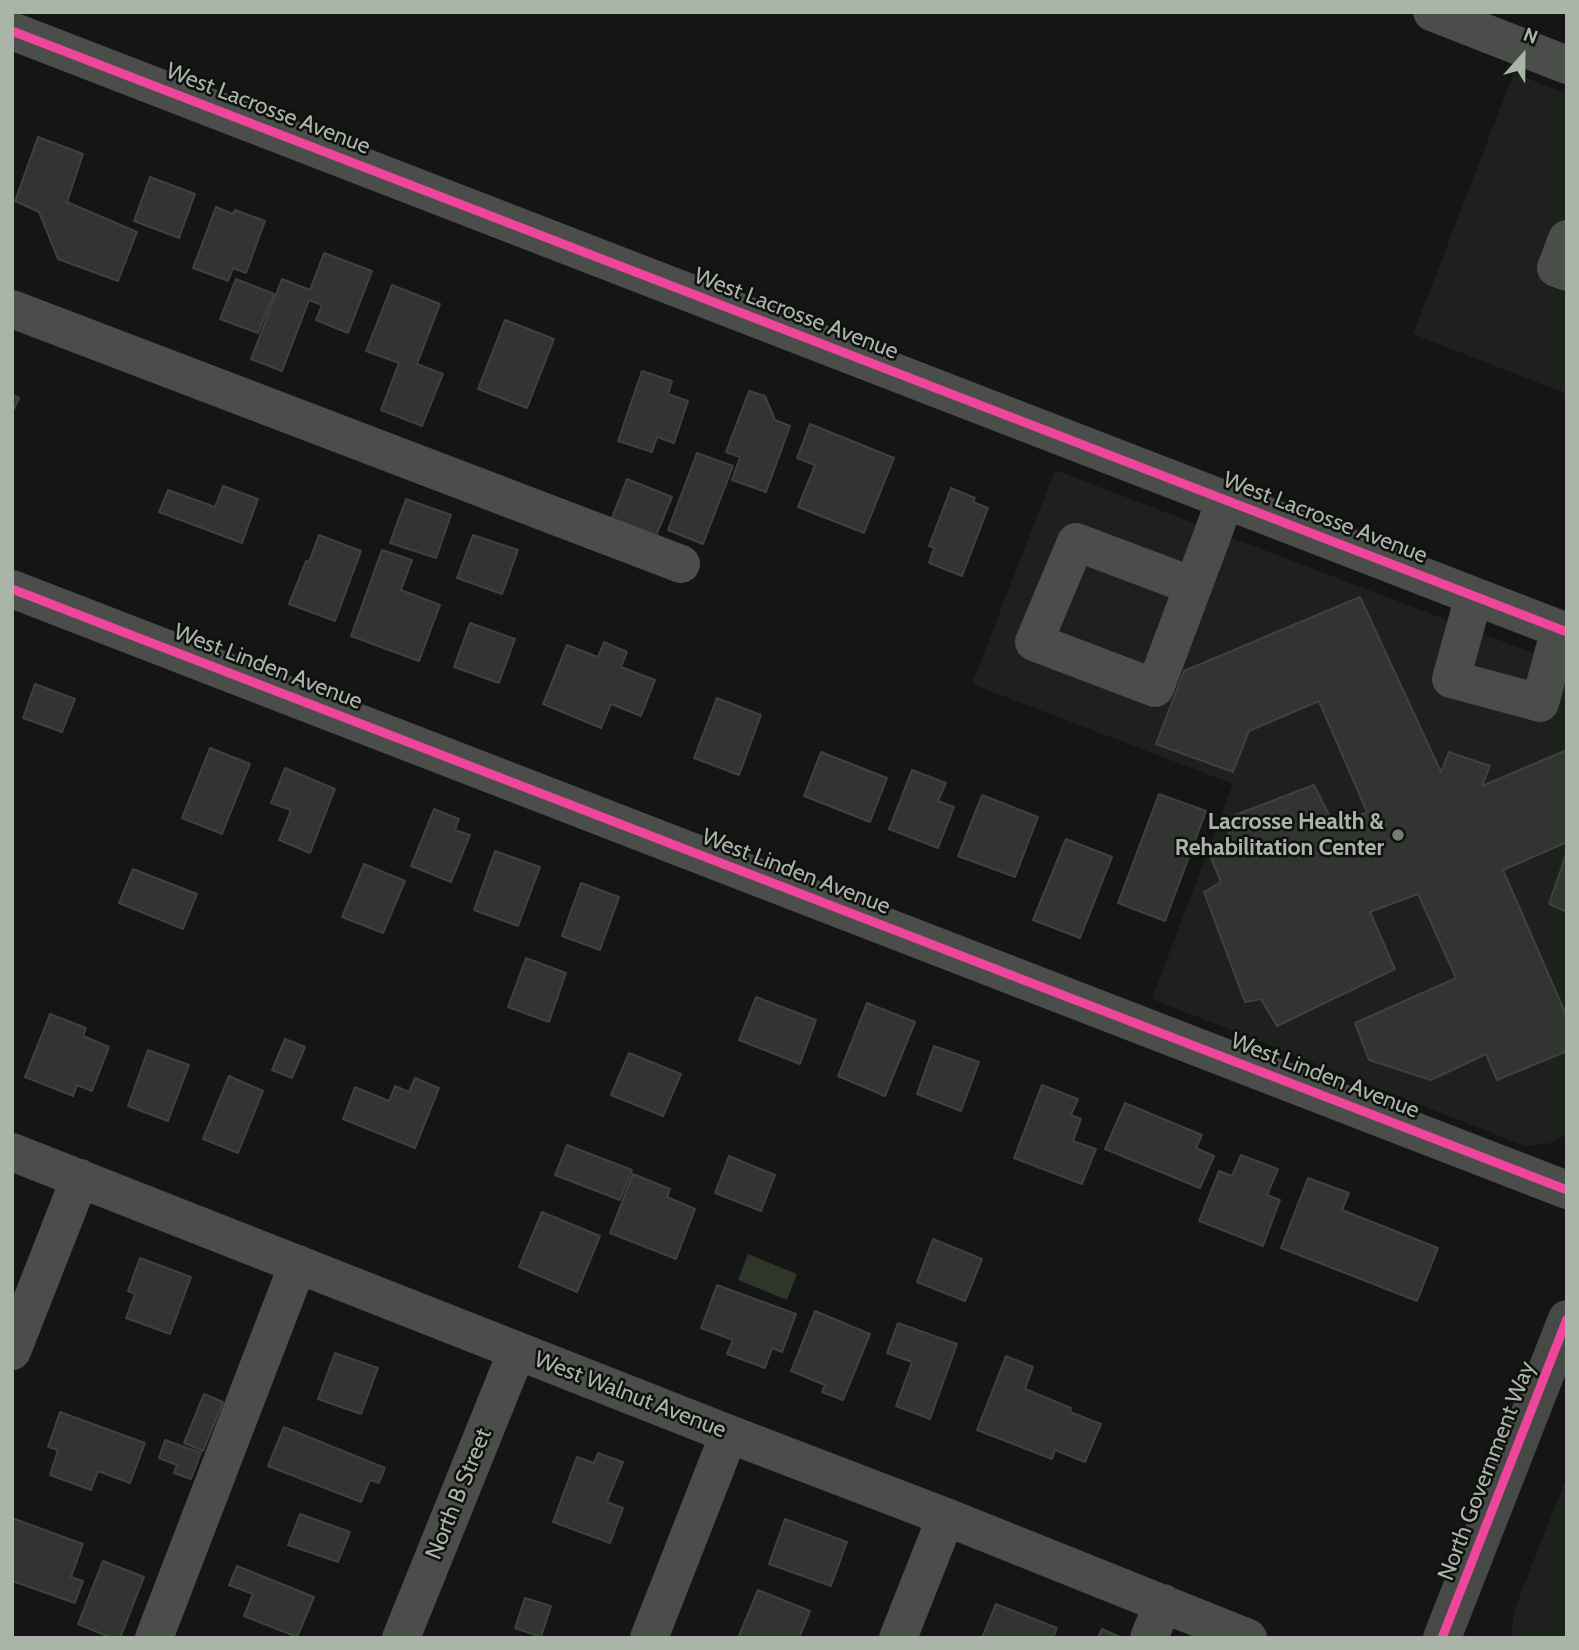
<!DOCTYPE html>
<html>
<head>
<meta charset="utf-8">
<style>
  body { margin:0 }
  #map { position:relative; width:1579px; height:1650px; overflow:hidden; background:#141514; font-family:Cabin,sans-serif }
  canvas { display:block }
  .frame { position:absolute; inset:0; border:14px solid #a9b5a6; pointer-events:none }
  .north { position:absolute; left:1488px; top:21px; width:70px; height:70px; -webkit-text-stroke:5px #0f100f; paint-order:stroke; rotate:21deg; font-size:19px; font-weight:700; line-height:28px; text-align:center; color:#a9b5a6 }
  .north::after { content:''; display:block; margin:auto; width:24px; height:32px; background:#a9b5a6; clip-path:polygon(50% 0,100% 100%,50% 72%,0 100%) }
</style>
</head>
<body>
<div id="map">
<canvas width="1579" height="1650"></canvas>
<div class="frame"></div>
<div class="north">N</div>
</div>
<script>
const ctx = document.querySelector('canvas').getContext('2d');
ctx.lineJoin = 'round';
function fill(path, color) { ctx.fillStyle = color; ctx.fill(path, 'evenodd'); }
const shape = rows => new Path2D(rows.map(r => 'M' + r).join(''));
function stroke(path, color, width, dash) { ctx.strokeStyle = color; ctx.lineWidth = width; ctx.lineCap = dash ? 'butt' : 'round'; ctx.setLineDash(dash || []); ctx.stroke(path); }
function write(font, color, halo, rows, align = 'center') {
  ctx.font = font + ' Cabin,sans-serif'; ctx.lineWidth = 5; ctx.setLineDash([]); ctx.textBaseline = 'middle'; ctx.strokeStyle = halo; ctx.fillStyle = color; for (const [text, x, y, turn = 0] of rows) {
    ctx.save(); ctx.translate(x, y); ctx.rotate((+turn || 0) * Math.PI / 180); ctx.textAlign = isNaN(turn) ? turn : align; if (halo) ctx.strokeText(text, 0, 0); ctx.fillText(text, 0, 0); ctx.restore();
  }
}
const built = shape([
  [1514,73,1567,94,1567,394,1413,334],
  [1055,470,1567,666,1565,1134,1553,1143,1525,1146,1152,999,1233,784,972,684],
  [1567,1476,1567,1638,1511,1638,1514,1611]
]);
const water = shape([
  [748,1254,797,1274,787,1300,738,1280]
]);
const building = shape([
  [38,137,83,154,67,202,137,232,118,281,58,259,39,212,15,201,38,137],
  [150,177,195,194,179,238,134,221,150,177],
  [216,207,233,214,235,210,265,221,246,273,233,268,228,281,193,268,216,207],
  [324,253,372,271,348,333,316,320,322,305,309,300,282,371,251,359,282,279,310,290,324,253],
  [236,279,274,294,258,333,220,319,236,279],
  [392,285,440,304,417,364,443,374,422,426,381,410,399,363,366,351,392,285],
  [505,320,554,339,527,408,478,389,505,320],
  [642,371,672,381,668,394,688,401,674,443,657,437,652,452,618,441,642,371],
  [749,391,765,396,775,420,790,426,766,492,732,480,740,457,726,452,749,391],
  [12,395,19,398,12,413,12,395],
  [810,424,894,458,864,533,798,507,815,465,797,458,810,424],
  [697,453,733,466,703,544,668,530,697,453],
  [627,479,672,497,655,538,611,520,627,479],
  [223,486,258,499,242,543,159,512,168,490,215,507,223,486],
  [951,488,975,498,973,502,988,508,962,576,929,563,934,548,929,546,951,488],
  [406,499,451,515,436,558,390,543,406,499],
  [319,535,361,551,335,621,289,604,306,561,309,562,319,535],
  [473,535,518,550,502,594,457,578,473,535],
  [382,550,412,560,401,590,440,605,419,661,351,636,382,550],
  [1360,597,1441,772,1449,752,1490,766,1482,786,1567,750,1567,842,1503,870,1567,1017,1567,1051,1497,1080,1486,1054,1431,1080,1369,1060,1355,1023,1456,978,1418,894,1370,912,1395,969,1277,1026,1261,999,1245,1002,1204,892,1221,882,1211,858,1222,854,1235,815,1314,785,1335,827,1367,812,1319,701,1249,731,1233,772,1156,744,1184,671,1360,597],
  [470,623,515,639,499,683,454,667,470,623],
  [604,642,627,652,621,667,655,680,641,716,611,704,601,728,543,704,567,645,598,657,604,642],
  [35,684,75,699,62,732,23,718,35,684],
  [717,698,761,715,739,775,694,758,717,698],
  [210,748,250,764,222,834,182,818,210,748],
  [821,752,887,778,870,822,804,796,821,752],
  [285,768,335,789,310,853,279,840,291,810,271,803,285,768],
  [912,770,946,783,938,801,954,807,938,848,889,829,912,770],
  [1159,794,1206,811,1165,921,1118,903,1159,794],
  [982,795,1038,817,1015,877,958,856,982,795],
  [434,809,459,819,455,830,470,835,451,882,411,866,434,809],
  [1066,839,1112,857,1080,938,1033,920,1066,839],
  [495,851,540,867,518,926,474,910,495,851],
  [1567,852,1567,912,1549,904,1567,852],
  [364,864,405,881,383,933,342,917,364,864],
  [133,869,197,894,183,929,119,903,133,869],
  [581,883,619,897,600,950,562,936,581,883],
  [526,958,566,973,549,1022,508,1007,526,958],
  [756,997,816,1020,800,1064,739,1040,756,997],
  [867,1003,915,1022,885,1096,838,1076,867,1003],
  [50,1014,86,1028,83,1036,109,1047,92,1091,77,1085,73,1096,25,1077,50,1014],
  [285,1039,305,1047,292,1078,272,1070,285,1039],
  [934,1046,979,1062,961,1111,917,1094,934,1046],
  [148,1050,189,1065,168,1121,128,1106,148,1050],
  [629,1053,681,1074,663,1116,611,1095,629,1053],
  [229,1076,263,1091,238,1153,203,1139,229,1076],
  [415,1078,439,1088,415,1148,343,1119,355,1087,389,1101,395,1086,409,1092,415,1078],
  [1042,1085,1078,1099,1071,1115,1081,1119,1073,1141,1096,1149,1082,1184,1014,1158,1042,1085],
  [1125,1103,1202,1135,1196,1148,1214,1156,1200,1188,1105,1149,1125,1103],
  [567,1145,632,1170,620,1200,555,1175,567,1145],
  [1241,1155,1278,1169,1267,1195,1280,1200,1263,1246,1199,1221,1219,1171,1232,1176,1241,1155],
  [729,1156,775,1175,761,1211,715,1193,729,1156],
  [633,1174,670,1189,667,1197,695,1209,676,1259,610,1233,633,1174],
  [1308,1178,1349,1193,1342,1210,1438,1248,1417,1301,1281,1248,1308,1178],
  [542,1212,600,1236,577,1292,519,1267,542,1212],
  [933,1239,982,1259,965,1301,917,1282,933,1239],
  [140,1258,191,1277,170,1334,126,1318,135,1294,128,1291,140,1258],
  [717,1285,796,1314,782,1352,772,1348,765,1368,727,1354,733,1340,701,1328,717,1285],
  [815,1311,870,1334,843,1400,822,1392,825,1385,791,1371,815,1311],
  [898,1323,957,1344,930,1419,896,1406,912,1362,887,1353,898,1323],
  [335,1353,378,1368,361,1414,318,1399,335,1353],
  [1006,1356,1033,1367,1025,1389,1071,1408,1070,1412,1101,1424,1085,1462,1055,1450,1052,1459,977,1430,1006,1356],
  [204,1394,223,1402,203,1451,184,1443,204,1394],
  [60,1412,145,1443,130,1483,98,1471,91,1490,50,1475,58,1450,48,1447,60,1412],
  [284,1427,385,1468,379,1483,370,1480,361,1502,268,1466,284,1427],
  [165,1440,201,1453,191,1479,174,1473,177,1465,159,1458,165,1440],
  [598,1453,623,1462,607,1502,623,1508,610,1543,553,1522,577,1457,594,1463,598,1453],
  [300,1514,350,1532,338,1562,288,1545,300,1514],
  [12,1518,83,1544,71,1577,83,1581,75,1603,12,1581,12,1518],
  [785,1519,847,1542,831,1586,769,1564,785,1519],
  [103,1561,144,1577,120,1638,112,1638,78,1624,103,1561],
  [237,1566,314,1597,297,1637,244,1616,253,1594,229,1585,237,1566],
  [758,1590,810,1611,799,1638,738,1638,758,1590],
  [525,1598,551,1606,541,1637,515,1628,525,1598],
  [996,1604,1057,1628,1053,1638,982,1638,996,1604],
  [1102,1629,1122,1638,1098,1638,1102,1629]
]);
const minor = shape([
  [1432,12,1567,65],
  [12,31,1567,632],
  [1567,239,1556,268,1567,272],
  [12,309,681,564],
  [1193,586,1076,542,1034,642,1155,688,1212,536,1225,500],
  [12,589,1567,1190],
  [1474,596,1451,679,1540,703,1560,629],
  [12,1152,729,1434,946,1517,1248,1638],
  [12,1351,80,1178],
  [154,1638,298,1264],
  [401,1638,517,1351],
  [649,1638,729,1434],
  [898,1638,946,1517],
  [1149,1638,1163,1603]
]);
const major = shape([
  [1442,1638,1567,1319]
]);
const cycleway = shape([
  [12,31,1567,632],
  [12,589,1567,1190],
  [1442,1638,1567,1319]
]);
const markers = [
  [1398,835,7,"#757d73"]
];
const streetNames = [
  ["West Lacrosse Avenue",268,109,21],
  ["West Lacrosse Avenue",796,314,21],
  ["West Lacrosse Avenue",1325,518,21],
  ["West Linden Avenue",268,667,21],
  ["West Linden Avenue",796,872,21],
  ["West Linden Avenue",1325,1076,21],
  ["West Walnut Avenue",630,1395,21],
  ["North Government Way",1487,1471,-69],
  ["North B Street",459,1494,-68]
];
const poiNames = [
  ["Lacrosse Health &",1384,822],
  ["Rehabilitation Center",1384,848]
];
fill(built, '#1e201e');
fill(water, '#2e3529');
fill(building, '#313431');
stroke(building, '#3e413d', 2);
stroke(minor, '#4a4d49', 38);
stroke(major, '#464946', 38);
stroke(cycleway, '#ed469a', 9);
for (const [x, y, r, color] of markers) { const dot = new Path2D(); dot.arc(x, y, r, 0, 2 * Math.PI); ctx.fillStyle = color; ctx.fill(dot); stroke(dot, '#0f100f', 2.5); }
write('23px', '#a9b5a6', '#0f100f', streetNames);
write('bold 23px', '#a9b5a6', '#0f100f', poiNames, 'right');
</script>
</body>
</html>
